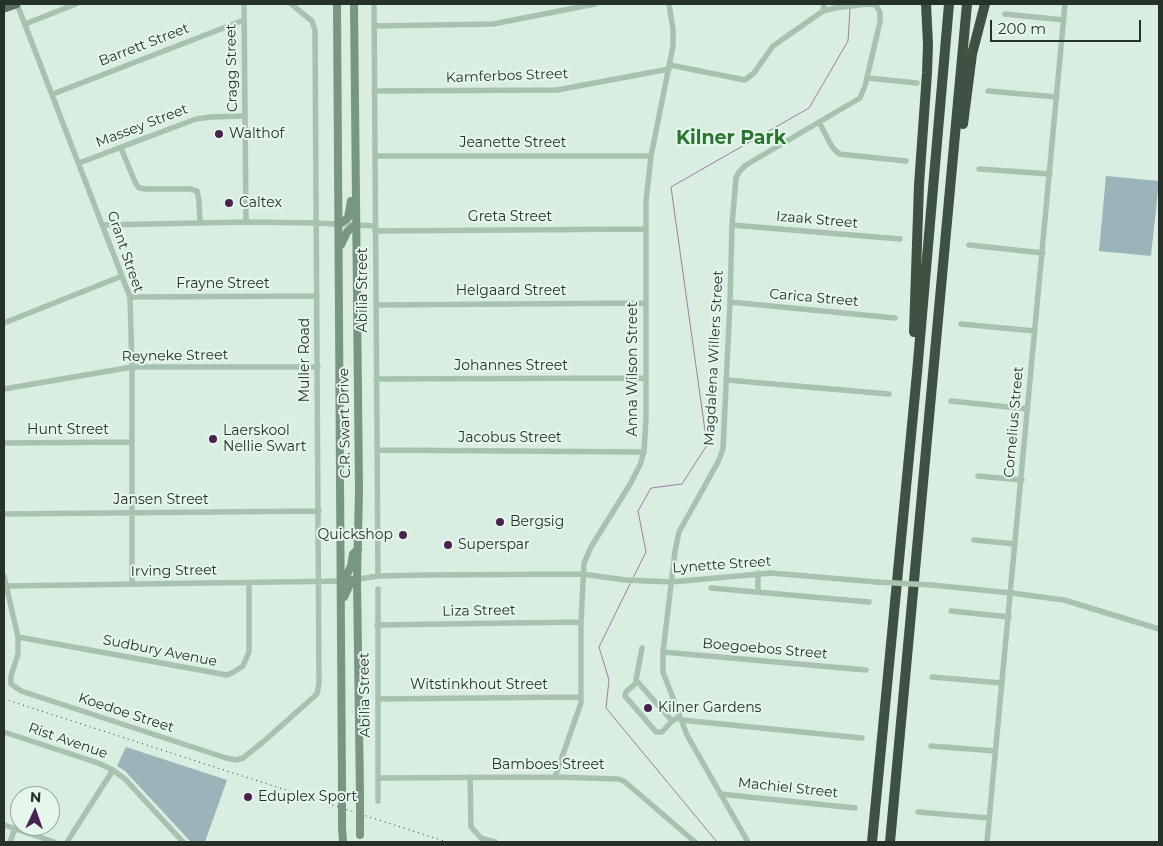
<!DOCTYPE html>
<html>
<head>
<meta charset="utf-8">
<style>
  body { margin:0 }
  #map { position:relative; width:1163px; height:846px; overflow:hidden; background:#d9ede1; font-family:Montserrat,sans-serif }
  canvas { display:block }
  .frame { position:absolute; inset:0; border:5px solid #263128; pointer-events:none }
  .north { position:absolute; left:10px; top:786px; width:50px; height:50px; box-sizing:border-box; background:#e5f6ec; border:1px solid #99a79e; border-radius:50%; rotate:3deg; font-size:14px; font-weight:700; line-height:20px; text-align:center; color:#263128 }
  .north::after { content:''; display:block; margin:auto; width:18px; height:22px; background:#4a224d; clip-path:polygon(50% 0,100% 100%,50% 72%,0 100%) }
  .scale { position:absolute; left:990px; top:20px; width:151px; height:22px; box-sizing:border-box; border:2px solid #263128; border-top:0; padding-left:6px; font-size:15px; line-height:18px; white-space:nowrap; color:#263128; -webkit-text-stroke:4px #e5f6ec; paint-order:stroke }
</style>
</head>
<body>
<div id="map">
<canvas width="1163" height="846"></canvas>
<div class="frame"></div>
<div class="north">N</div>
<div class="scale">200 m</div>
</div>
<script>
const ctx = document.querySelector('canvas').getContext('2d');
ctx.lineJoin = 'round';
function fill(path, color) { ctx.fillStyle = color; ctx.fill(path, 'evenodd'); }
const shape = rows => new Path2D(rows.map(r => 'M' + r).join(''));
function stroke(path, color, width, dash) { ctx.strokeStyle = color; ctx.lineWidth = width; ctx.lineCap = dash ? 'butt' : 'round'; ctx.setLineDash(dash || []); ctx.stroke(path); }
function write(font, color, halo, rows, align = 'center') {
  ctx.font = font + ' Montserrat,sans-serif'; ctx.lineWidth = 4; ctx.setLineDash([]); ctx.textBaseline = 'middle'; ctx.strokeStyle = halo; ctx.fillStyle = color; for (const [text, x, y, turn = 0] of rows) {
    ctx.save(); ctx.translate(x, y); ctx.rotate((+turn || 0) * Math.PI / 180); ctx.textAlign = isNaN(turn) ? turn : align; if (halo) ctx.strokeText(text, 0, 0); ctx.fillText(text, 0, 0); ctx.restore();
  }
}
const green = shape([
  [1106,176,1159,181,1151,256,1099,251],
  [126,747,227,780,205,842,191,842,125,771,117,766]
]);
const stream = shape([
  [633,578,646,552,638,511,651,488,682,484,707,445,671,187,809,108,848,41,850,9],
  [631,582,599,647,609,680,606,708,717,842]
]);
const street = shape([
  [17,4,130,297,132,367,132,584],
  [244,4,246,222],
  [374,4,378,576],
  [823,11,824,4],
  [1005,14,1064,20],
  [25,24,76,4],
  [374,26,493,24,595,4],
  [670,65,745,80,754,73,773,46,823,11,835,8,867,4,876,5,880,12,880,22,865,86,860,98,746,165,739,172,736,178,732,225,730,302,723,449,718,462,679,532,675,551,663,652,663,672,687,735,748,842],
  [867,78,917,83],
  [374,91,557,90,669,69],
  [988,91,1057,97],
  [53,94,244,20],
  [819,122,832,147,839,154,906,161],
  [121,148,135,182,139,188,146,189,190,189,197,191,199,201,200,223],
  [375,156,651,156],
  [79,163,196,119,210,117,245,116],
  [979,169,1050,174],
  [103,225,246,222,316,223,375,226],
  [732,225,900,239],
  [375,231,645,229],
  [969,245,1043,253],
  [130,297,317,296],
  [730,302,895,318],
  [376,305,646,303],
  [4,323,122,276],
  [961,324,1035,331],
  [376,379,646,378],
  [727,380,889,394],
  [4,389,132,367,318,367],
  [951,401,1028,409],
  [4,443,132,442],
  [377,450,644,452],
  [978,476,1022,480],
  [4,514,319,511],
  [974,540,1015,544],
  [4,576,18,637,18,654,11,676,11,684,21,691,226,758,236,760,243,758,263,742,317,694,319,683,315,30,312,21,291,4],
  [353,580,378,576,428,575,582,574,625,580,671,582,771,573,877,582],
  [932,585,1011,593,1064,600,1159,629],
  [6,586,344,581],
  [711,588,869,602],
  [378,589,378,801],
  [758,592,758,573],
  [951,611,1009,617],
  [377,625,581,622],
  [18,637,227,675,232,673,243,666,249,652,249,583],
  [642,648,636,680,672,721,679,717],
  [663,652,866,670],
  [932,677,1002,683],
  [637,682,626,692,625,696,656,732,662,732,672,721],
  [378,699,581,697],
  [681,720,862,738],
  [4,732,98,763,113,770,125,779,183,842],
  [931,746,995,751],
  [470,777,471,827,481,838,495,842],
  [555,777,581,703,581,622,584,563,591,547,629,486,640,465,644,452,646,419,646,201,651,156,673,46,673,29,669,4],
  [379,778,555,777,618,779,624,781,695,842],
  [720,794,855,808],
  [918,812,989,818],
  [4,825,54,842],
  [10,842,15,829],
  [67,842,113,770],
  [987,842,1065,4]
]);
const secondary = shape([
  [337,4,342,790],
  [354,4,359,491,357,579,360,796],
  [339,224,348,218,351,201],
  [341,245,347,232,355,225],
  [344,581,351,566,353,554,358,549],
  [344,597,352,580],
  [342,827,343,842]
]);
const primary = shape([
  [4,8,16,4]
]);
const highway = shape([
  [963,124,972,54,985,4],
  [914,332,919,185,927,73,928,44,926,4],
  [872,842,917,373,949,4],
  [890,842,967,4]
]);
const rail = shape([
  [4,699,447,842]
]);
const streetBridge = shape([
  [877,582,932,585]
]);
const secondaryBridge = shape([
  [342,790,342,827],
  [360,796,360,835]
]);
const markers = [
  [219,134,5,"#4a224d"],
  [229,203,5,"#4a224d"],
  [213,439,5,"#4a224d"],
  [500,522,5,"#4a224d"],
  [403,535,5,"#4a224d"],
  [448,545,5,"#4a224d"],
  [648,708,5,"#4a224d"],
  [248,797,5,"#4a224d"]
];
const streetNames = [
  ["Barrett Street",144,45,-21],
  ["Cragg Street",232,68,-91],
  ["Kamferbos Street",507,76,-2],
  ["Massey Street",142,126,-21],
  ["Jeanette Street",513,143],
  ["Greta Street",510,217],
  ["Izaak Street",817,220,5],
  ["Grant Street",125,252,71],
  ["Frayne Street",223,284],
  ["Abilia Street",363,290,-90],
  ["Helgaard Street",511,291],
  ["Carica Street",814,298,5],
  ["Reyneke Street",175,356,-1],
  ["Magdalena Willers Street",714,358,-87],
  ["Muller Road",305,360,-90],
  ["Johannes Street",511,366],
  ["Anna Wilson Street",633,369,-90],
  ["Cornelius Street",1014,422,-85],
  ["C.R. Swart Drive",345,423,-91],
  ["Hunt Street",68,430],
  ["Jacobus Street",510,438],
  ["Jansen Street",161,500],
  ["Lynette Street",722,565,-4],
  ["Irving Street",174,571,-1],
  ["Liza Street",479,611,-1],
  ["Boegoebos Street",765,649,5],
  ["Sudbury Avenue",160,651,11],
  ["Witstinkhout Street",479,685],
  ["Abilia Street",365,695,-91],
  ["Koedoe Street",126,713,18],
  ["Rist Avenue",68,741,19],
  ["Bamboes Street",548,765],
  ["Machiel Street",788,788,6]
];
const poiNames = [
  ["Walthof",229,134],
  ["Caltex",239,203],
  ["Laerskool",223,431],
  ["Nellie Swart",223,447],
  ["Bergsig",510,522],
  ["Quickshop",393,535,"right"],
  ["Superspar",458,545],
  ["Kilner Gardens",658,708],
  ["Eduplex Sport",258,797]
];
const districtNames = [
  ["Kilner Park",731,138]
];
fill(green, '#9bb4ba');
stroke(stream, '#a27ca6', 1);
stroke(street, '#a7c3b0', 5.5);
stroke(secondary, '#799680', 8);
stroke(primary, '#59715e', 9);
stroke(highway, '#3f5142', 10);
stroke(rail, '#263128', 1, [1, 4]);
stroke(streetBridge, '#a7c3b0', 5.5);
stroke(secondaryBridge, '#799680', 8);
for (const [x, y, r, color] of markers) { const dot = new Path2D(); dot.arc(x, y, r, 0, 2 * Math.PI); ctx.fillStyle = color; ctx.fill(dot); stroke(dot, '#e5f6ec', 2); }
write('14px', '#263128', '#e5f6ec', streetNames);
write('14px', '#263128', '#e5f6ec', poiNames, 'left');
write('bold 19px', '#2a7532', '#e5f6ec', districtNames);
</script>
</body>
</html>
